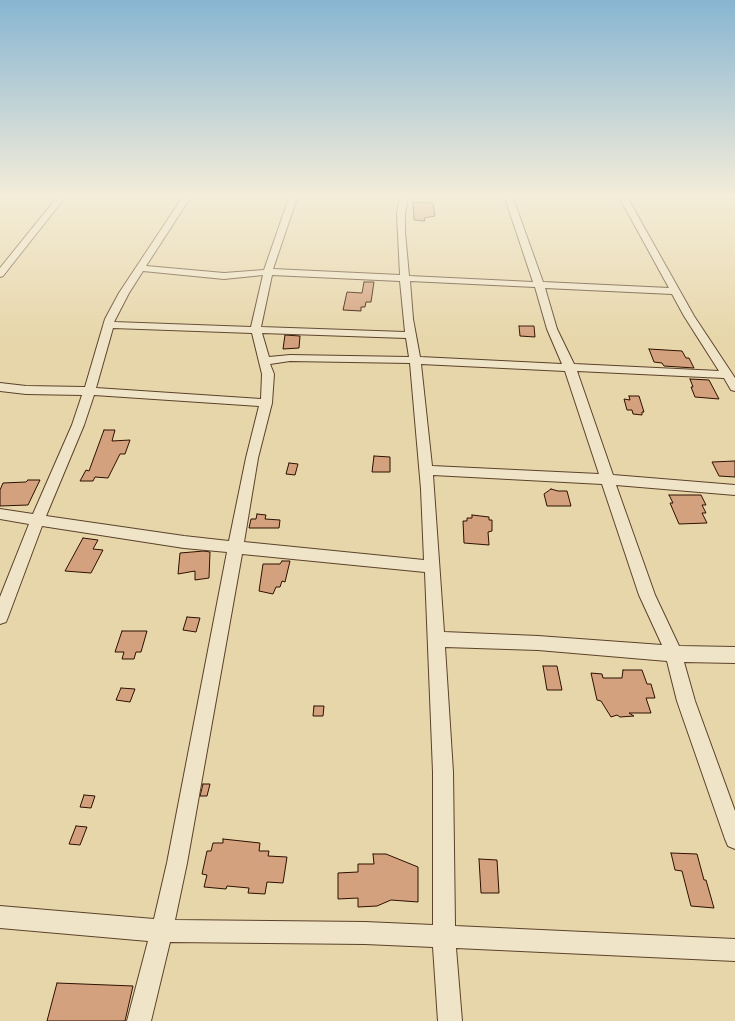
<!DOCTYPE html>
<html>
<head>
<meta charset="utf-8">
<style>
  body { margin:0 }
  canvas { display:block; background:#e7d6aa }
</style>
</head>
<body>
<canvas width="735" height="1021"></canvas>
<script>
const ctx = document.querySelector('canvas').getContext('2d');
ctx.lineJoin = 'round';
function fill(path, color) { ctx.fillStyle = color; ctx.fill(path, 'evenodd'); }
const shape = rows => new Path2D(rows.map(r => 'M' + r).join(''));
function stroke(path, color, width, dash) { ctx.strokeStyle = color; ctx.lineWidth = width; ctx.lineCap = dash ? 'butt' : 'round'; ctx.setLineDash(dash || []); ctx.stroke(path); }
const building = shape([
  [413,202,433,203,435,216,424,218,425,221,414,220,413,202],
  [364,282,374,282,371,302,366,302,365,307,361,307,361,311,343,310,347,292,362,293,364,282],
  [519,326,534,326,535,337,520,336,519,326],
  [285,335,300,336,299,348,283,349,285,335],
  [649,349,682,351,686,358,689,358,694,368,664,366,662,363,654,362,649,349],
  [690,379,709,380,719,399,695,397,691,387,693,387,690,379],
  [629,396,639,396,644,412,642,412,642,415,633,414,632,410,627,410,624,399,630,400,629,396],
  [104,430,115,430,112,441,130,440,125,454,120,454,108,478,95,477,93,481,80,481,86,470,89,471,104,430],
  [374,456,390,457,390,472,372,472,374,456],
  [735,461,735,477,719,476,712,462,735,461],
  [289,463,298,464,295,475,286,474,289,463],
  [28,480,40,480,28,505,0,506,0,490,3,483,26,482,28,480],
  [551,489,558,491,567,491,571,506,547,506,544,494,551,489],
  [669,495,701,495,706,505,702,505,706,513,702,513,707,523,679,524,670,503,673,503,669,495],
  [257,514,266,515,265,519,280,520,279,528,249,528,251,519,256,519,257,514],
  [472,515,489,517,489,520,492,520,492,531,488,532,489,545,464,543,463,521,467,521,467,518,472,518,472,515],
  [83,538,98,540,93,549,103,550,91,573,65,571,83,538],
  [204,551,210,552,209,578,195,580,195,571,178,574,180,553,204,551],
  [282,561,290,561,285,582,282,581,280,587,276,587,273,594,259,591,263,564,280,564,282,561],
  [187,617,200,618,196,632,183,630,187,617],
  [122,631,147,631,141,652,136,652,134,659,122,659,124,652,115,652,122,631],
  [543,666,557,666,562,690,547,690,543,666],
  [623,670,642,670,647,684,651,684,655,698,646,698,651,713,629,713,634,716,620,717,617,715,611,717,601,701,597,700,591,673,602,674,603,678,622,678,623,670],
  [121,688,135,689,130,702,116,700,121,688],
  [314,706,324,706,323,716,313,716,314,706],
  [203,784,210,784,207,796,200,796,203,784],
  [84,795,95,796,91,808,80,807,84,795],
  [76,826,87,827,80,845,69,844,76,826],
  [223,839,260,843,259,851,269,851,268,856,287,857,283,883,267,882,265,894,248,893,249,888,227,886,226,889,204,887,207,875,202,874,207,851,211,851,213,843,223,843,223,839],
  [671,853,697,854,704,880,706,880,714,908,691,906,682,871,675,870,671,853],
  [373,854,386,854,418,867,418,902,391,900,377,906,358,907,358,898,338,899,338,873,358,872,358,864,374,864,373,854],
  [479,859,497,860,499,893,481,893,479,859],
  [57,983,133,986,125,1021,47,1021,57,983]
]);
const minor = shape([
  [59,195,67,195,3,276,0,277,0,268,59,195],
  [184,195,192,195,146,266,224,273,264,270,290,195,298,195,273,269,400,275,397,214,400,195,408,195,405,214,405,232,409,276,533,282,504,195,512,195,543,282,669,288,618,195,626,195,694,316,735,378,735,391,731,390,724,378,577,371,613,475,735,485,735,495,616,485,655,595,679,646,735,647,735,663,684,662,695,701,735,811,735,849,728,846,725,839,677,701,667,661,538,650,445,647,453,772,455,926,735,939,735,961,456,948,462,1021,438,1021,433,947,365,944,170,942,151,1021,127,1021,148,941,0,928,0,906,154,919,167,863,227,552,184,548,42,526,8,617,6,622,0,624,0,597,29,524,0,519,0,509,33,514,72,425,82,395,26,394,0,391,0,383,26,386,85,387,105,319,119,293,184,195],
  [143,271,224,279,263,275,251,327,114,322,129,293,143,271],
  [272,275,400,281,405,332,261,327,272,275],
  [410,281,535,287,547,329,562,364,420,357,413,319,410,281],
  [545,288,672,294,684,316,719,371,574,364,557,329,545,288],
  [113,328,252,333,262,374,261,399,96,388,113,328],
  [262,333,406,338,409,357,290,355,269,357,262,333],
  [290,361,410,363,421,489,424,560,244,542,258,458,272,403,274,374,270,364,290,361],
  [421,364,565,371,599,474,432,466,421,364],
  [94,395,259,406,246,458,229,541,184,536,46,516,84,425,94,395],
  [433,475,602,484,639,595,662,645,538,636,444,632,433,475],
  [242,554,425,572,433,772,433,925,365,922,175,920,187,863,242,554]
]);
fill(building, '#d4a17e');
stroke(building, '#2d1000', 1);
stroke(minor, '#5c422a', 2);
fill(minor, '#efe4c8');
const sky = ctx.createLinearGradient(0, 0, 0, 338);
sky.addColorStop(0, '#88b5d2');
sky.addColorStop(0.58, '#f4edd9');
sky.addColorStop(1, '#f4edd900');
ctx.fillStyle = sky;
ctx.fillRect(0, 0, 735, 338);
</script>
</body>
</html>
